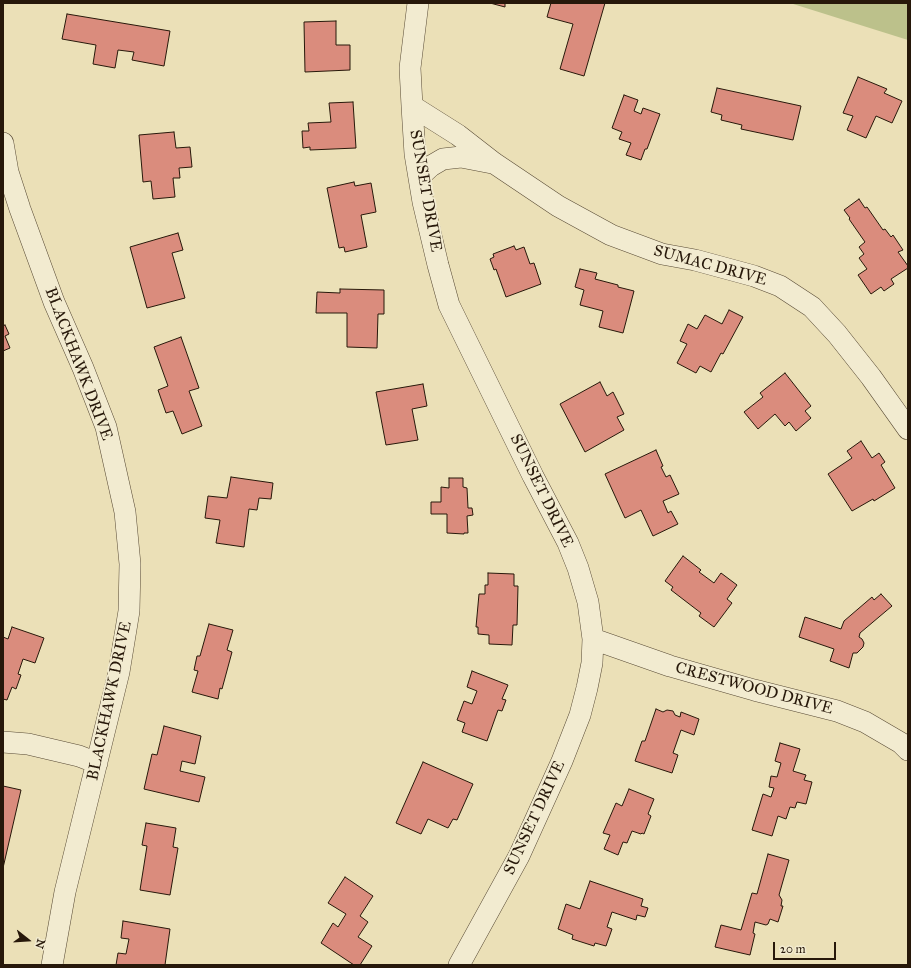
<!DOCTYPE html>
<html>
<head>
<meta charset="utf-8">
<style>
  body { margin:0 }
  #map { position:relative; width:911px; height:968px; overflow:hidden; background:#ebe0b7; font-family:"IM FELL Great Primer",serif }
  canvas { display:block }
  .frame { position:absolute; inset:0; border:4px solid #27180a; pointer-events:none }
  .north { position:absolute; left:8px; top:920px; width:40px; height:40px; -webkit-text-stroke:3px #f2ebd0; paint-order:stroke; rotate:107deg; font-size:11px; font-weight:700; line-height:16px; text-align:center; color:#27180a }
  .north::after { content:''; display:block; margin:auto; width:14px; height:18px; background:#27180a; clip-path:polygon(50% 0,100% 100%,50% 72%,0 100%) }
  .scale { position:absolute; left:773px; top:942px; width:63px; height:18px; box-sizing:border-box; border:2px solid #27180a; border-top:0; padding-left:5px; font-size:12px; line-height:14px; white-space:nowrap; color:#27180a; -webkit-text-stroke:3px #f2ebd0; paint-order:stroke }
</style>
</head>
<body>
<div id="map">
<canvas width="911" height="968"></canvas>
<div class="frame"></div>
<div class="north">N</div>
<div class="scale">20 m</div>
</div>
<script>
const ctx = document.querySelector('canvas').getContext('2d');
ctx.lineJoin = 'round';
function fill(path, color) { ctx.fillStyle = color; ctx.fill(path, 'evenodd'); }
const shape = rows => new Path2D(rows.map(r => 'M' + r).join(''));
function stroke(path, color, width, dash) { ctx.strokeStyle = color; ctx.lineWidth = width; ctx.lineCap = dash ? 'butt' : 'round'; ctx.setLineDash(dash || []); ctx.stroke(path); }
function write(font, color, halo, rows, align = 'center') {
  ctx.font = font + ' "IM FELL Great Primer",serif'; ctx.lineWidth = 3.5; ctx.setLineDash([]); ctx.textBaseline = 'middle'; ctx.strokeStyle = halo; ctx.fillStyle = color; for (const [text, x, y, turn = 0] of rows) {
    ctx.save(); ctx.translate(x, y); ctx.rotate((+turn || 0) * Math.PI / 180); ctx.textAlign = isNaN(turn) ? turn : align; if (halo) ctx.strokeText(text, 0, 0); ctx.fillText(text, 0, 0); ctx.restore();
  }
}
const green = shape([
  [790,3,908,3,908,40]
]);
const building = shape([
  [490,3,505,3,505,7,490,3],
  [551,3,605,3,584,76,560,69,573,24,547,17,551,3],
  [67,14,170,31,164,66,132,60,134,52,118,50,115,68,93,64,96,45,62,39,67,14],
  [336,21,336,45,350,45,350,70,305,72,304,22,336,21],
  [858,77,887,89,884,93,902,101,892,123,876,116,866,138,847,130,853,116,843,113,858,77],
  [717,88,801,106,793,140,741,129,742,125,721,120,722,115,711,112,717,88],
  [624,95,638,100,634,111,641,114,643,108,660,114,647,149,645,149,641,160,626,155,631,143,619,139,622,132,612,128,624,95],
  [353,102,356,148,310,150,310,147,303,148,302,131,309,131,308,123,331,122,329,103,353,102],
  [174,132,176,148,190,147,192,167,179,168,180,178,173,178,175,197,153,199,151,181,143,182,139,135,174,132],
  [354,182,355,186,371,183,376,212,361,215,367,247,345,252,344,247,339,248,327,188,354,182],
  [859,199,865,208,867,207,883,230,885,229,891,237,893,235,903,250,898,252,908,266,908,268,891,279,894,284,884,291,881,287,871,294,858,275,867,269,859,258,864,254,859,247,865,242,849,219,850,218,844,210,859,199],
  [178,233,183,250,172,253,185,298,147,308,130,247,178,233],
  [514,246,516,250,524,247,530,264,534,263,541,284,506,297,496,269,494,270,490,259,494,257,493,254,514,246],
  [580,269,597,273,595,279,618,285,618,287,634,291,623,333,599,327,603,311,580,305,584,290,575,287,580,269],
  [340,289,384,290,384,314,378,314,377,348,347,347,347,313,316,313,317,292,340,293,340,289],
  [729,310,743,317,723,354,721,353,711,372,700,366,696,373,677,363,687,344,680,341,688,324,697,329,705,315,722,324,729,310],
  [5,325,9,334,5,336,10,348,3,351,3,326,5,325],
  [181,337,199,388,189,391,202,426,182,434,173,411,166,413,158,390,168,386,154,347,181,337],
  [785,373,811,406,805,411,811,418,796,431,789,422,785,426,775,414,758,429,744,412,763,397,760,393,785,373],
  [600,382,607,396,613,392,624,414,617,417,624,430,585,452,560,404,600,382],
  [423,384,427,406,412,409,418,440,386,445,376,392,423,384],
  [861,441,872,458,879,453,885,462,881,465,895,488,874,501,873,499,852,511,828,474,852,458,847,451,861,441],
  [656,450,663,466,661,467,666,477,670,475,679,494,663,501,668,513,671,511,678,524,653,536,641,510,625,518,605,474,656,450],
  [231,477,273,483,271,499,259,498,257,510,249,509,244,547,216,543,220,520,205,518,208,496,227,498,231,477],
  [449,478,463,478,463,487,467,488,468,508,472,508,473,515,467,516,468,533,464,533,464,534,447,533,447,514,431,514,431,502,441,502,441,487,449,488,449,478],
  [683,556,701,570,699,572,714,583,721,573,737,585,727,599,732,603,714,627,699,616,701,613,671,590,673,587,665,581,683,556],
  [488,573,514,574,514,586,518,586,517,625,513,625,512,645,489,644,489,635,478,634,478,627,476,627,479,594,485,594,485,585,488,585,488,573],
  [881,594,892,606,860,633,859,637,862,639,864,643,863,647,857,653,853,653,849,668,830,661,834,649,799,637,805,617,841,629,844,621,872,597,874,600,881,594],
  [209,624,233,630,227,650,232,652,222,689,220,688,218,699,192,692,198,671,194,670,197,656,200,656,209,624],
  [12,627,44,638,35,663,23,659,18,674,21,675,16,689,12,687,7,700,3,699,3,637,8,639,12,627],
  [472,671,508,685,502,699,506,700,502,711,498,710,487,741,462,732,465,723,457,720,464,701,472,704,477,691,467,687,472,671],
  [656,709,663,712,667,710,673,711,675,715,680,717,681,712,699,719,694,735,681,730,673,753,678,755,672,773,635,761,642,741,645,741,656,709],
  [164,726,201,736,195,764,182,761,180,771,205,777,199,802,144,789,152,754,157,755,164,726],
  [780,743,800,749,793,771,806,775,804,780,812,782,806,804,797,802,795,808,790,807,786,819,778,816,772,836,752,830,763,794,771,797,774,788,769,787,771,776,777,777,781,763,775,761,780,743],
  [423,762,473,784,457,820,453,819,448,828,428,819,421,834,396,823,423,762],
  [3,786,21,790,3,868,3,786],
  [629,789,654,799,648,814,651,816,644,834,642,833,641,834,632,831,627,843,623,842,618,855,604,849,610,835,603,833,616,803,622,806,629,789],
  [146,823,176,828,173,847,178,848,170,895,140,890,147,846,142,845,146,823],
  [768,854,789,860,779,895,782,900,781,906,783,906,778,922,770,919,768,924,766,925,755,922,753,933,755,934,750,955,715,947,721,925,741,930,752,893,757,894,768,854],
  [345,877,373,896,360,916,368,922,358,937,372,946,360,965,354,965,321,943,333,923,338,927,346,914,328,903,345,877],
  [590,881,643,899,641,906,648,908,645,917,637,915,636,920,612,912,607,927,612,929,606,946,595,943,594,946,572,939,573,935,558,929,566,904,580,909,590,881],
  [123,921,170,929,165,965,116,965,118,953,126,954,129,939,121,938,123,921]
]);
const minor = shape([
  [418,3,410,68,412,106,415,154,423,202,438,265,449,305,533,476,568,543,578,568,588,602,593,639,592,663,587,688,580,715,562,761,519,856,459,965],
  [412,106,458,135,494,163,558,206,611,235,662,254,695,260,754,276,780,286,812,307,837,334,871,377,908,429],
  [3,143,8,172,20,209,54,302,83,368,106,427,125,512,130,564,129,611,119,672,65,892,52,965],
  [419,177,431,166,443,159,461,157,492,163],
  [593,639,670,666,754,690,837,711,865,722,901,743,908,750],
  [3,742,28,744,79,756,97,763]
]);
const streetNames = [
  ["SUNSET DRIVE",425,191,80],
  ["SUMAC DRIVE",710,266,15],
  ["BLACKHAWK DRIVE",78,364,69],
  ["SUNSET DRIVE",541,491,64],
  ["CRESTWOOD DRIVE",754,689,15],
  ["BLACKHAWK DRIVE",110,701,-78],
  ["SUNSET DRIVE",535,818,-65]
];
fill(green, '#bcc18b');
fill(building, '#da8c7d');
stroke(building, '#27180a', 1);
stroke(minor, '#584a35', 22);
stroke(minor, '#f2ebd0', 21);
write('16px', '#27180a', '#f2ebd0', streetNames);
</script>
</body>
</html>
